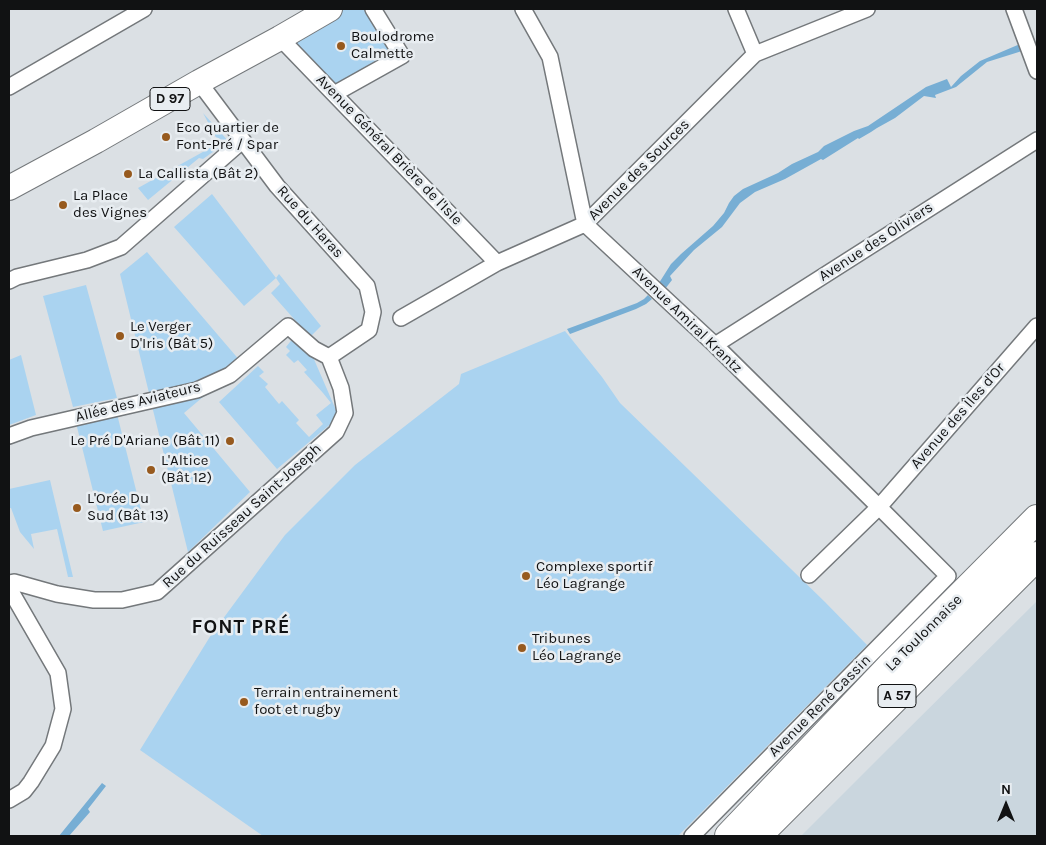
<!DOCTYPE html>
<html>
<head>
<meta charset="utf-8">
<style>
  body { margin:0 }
  #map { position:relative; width:1046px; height:845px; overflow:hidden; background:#dbe0e4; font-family:Karla,sans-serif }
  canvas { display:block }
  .frame { position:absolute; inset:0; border:10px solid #111213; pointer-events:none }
  .north { position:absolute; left:981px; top:780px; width:50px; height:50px; -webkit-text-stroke:4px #e8edf1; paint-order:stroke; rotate:0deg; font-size:14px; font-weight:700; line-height:20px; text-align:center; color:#111213 }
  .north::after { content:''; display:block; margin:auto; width:18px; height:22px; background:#111213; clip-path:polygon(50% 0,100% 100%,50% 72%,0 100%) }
</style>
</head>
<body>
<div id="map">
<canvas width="1046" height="845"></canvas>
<div class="frame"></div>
<div class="north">N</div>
</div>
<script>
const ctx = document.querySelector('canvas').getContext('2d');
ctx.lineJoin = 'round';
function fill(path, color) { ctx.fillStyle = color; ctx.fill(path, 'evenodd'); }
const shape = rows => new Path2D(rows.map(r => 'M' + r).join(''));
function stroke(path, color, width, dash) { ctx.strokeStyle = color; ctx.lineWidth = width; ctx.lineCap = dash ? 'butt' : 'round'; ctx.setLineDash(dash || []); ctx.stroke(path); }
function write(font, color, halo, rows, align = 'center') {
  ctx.font = font + ' Karla,sans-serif'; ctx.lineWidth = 5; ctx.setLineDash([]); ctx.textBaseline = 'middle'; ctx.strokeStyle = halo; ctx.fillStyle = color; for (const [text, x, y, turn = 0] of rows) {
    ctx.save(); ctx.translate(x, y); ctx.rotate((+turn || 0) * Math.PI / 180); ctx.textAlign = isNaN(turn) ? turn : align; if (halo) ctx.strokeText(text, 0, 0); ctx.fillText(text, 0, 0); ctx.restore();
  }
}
const built = shape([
  [1037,601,1037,836,801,836,885,752]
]);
const green = shape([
  [344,9,369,9,398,56,334,90,289,39],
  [203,113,230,143,225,151,220,147,203,159,199,158,148,200,138,188,219,143],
  [212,194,276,278,279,274,321,326,310,337,271,293,280,284,276,278,244,306,174,227],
  [147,252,241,362,197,384,149,393,120,274],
  [86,285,117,398,73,407,43,296],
  [565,331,602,377,620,403,825,602,867,645,678,836,263,836,140,750,211,635,267,559,285,535,355,465,459,384,461,374],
  [294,337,313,357,339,417,277,469,219,402,258,366,264,372,259,376,268,384,265,387,279,404,282,401,299,420,296,423,309,437,323,424,316,415,331,403,323,393,304,372,307,370,298,360,294,363,286,355,290,351,286,347],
  [21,355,36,415,9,425,9,360],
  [210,391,184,413,250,492,188,552,152,406],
  [117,414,144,522,103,531,76,423],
  [50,480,73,577,68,577,57,529,31,534,34,549,20,532,11,508,9,508,9,489]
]);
const water = shape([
  [1020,44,1022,51,987,62,956,87,935,95,936,98,924,96,895,118,877,128,871,132,859,139,858,138,823,160,821,159,785,179,755,192,740,203,722,227,694,250,670,276,672,280,665,289,659,283,671,264,681,254,713,226,724,213,729,203,734,196,743,189,778,173,792,164,818,152,824,146,854,131,868,126,926,87,947,79,951,87,961,76,980,61],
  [648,295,652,299,646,304,636,309,570,334,567,329,637,303,644,299],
  [102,783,106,786,88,809,90,812,69,836,59,836]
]);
const street = shape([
  [523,9,550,57,585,224,715,345,879,507,948,576,692,836],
  [736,9,755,54],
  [1014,9,1037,71],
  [280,38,497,263],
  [199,82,277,186,367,286,373,312,369,330,329,357],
  [9,87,144,9],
  [334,94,402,56,373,9],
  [9,281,17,277,87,260,121,247,242,141],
  [401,318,497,263,585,224,755,54,867,9],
  [715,345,1037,140],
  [9,436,31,428,197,390,230,375,288,326,314,349,329,357],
  [809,575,879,507,1037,326],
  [9,583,14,582,57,594,94,600,122,600,157,592,336,432,345,413,341,388,329,357],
  [9,588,58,673,63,709,53,746,31,782,24,791,9,800]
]);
const primary = shape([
  [9,188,96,141,199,82,280,38,330,9]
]);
const highway = shape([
  [729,836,891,666,1037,519],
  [757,836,1037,556]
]);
const markers = [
  [341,46,5,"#975a1e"],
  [166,137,5,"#975a1e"],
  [128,174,5,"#975a1e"],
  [63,205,5,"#975a1e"],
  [120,336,5,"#975a1e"],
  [230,441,5,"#975a1e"],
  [151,470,5,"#975a1e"],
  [77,508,5,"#975a1e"],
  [526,576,5,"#975a1e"],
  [522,648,5,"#975a1e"],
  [244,702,5,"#975a1e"]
];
const shields = [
  [170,99,40],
  [897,696,38]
];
const shieldNames = [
  ["D 97",170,99],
  ["A 57",897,696]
];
const poiNames = [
  ["Boulodrome",351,37],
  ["Calmette",351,54],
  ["Eco quartier de",176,128],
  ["Font-Pré / Spar",176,145],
  ["La Callista (Bât 2)",138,174],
  ["La Place",73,196],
  ["des Vignes",73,213],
  ["Le Verger",130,327],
  ["D'Iris (Bât 5)",130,344],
  ["Le Pré D'Ariane (Bât 11)",220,441,"right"],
  ["L'Altice",161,461],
  ["(Bât 12)",161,478],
  ["L'Orée Du",87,499],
  ["Sud (Bât 13)",87,516],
  ["Complexe sportif",536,567],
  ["Léo Lagrange",536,584],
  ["Tribunes",532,639],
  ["Léo Lagrange",532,656],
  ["Terrain entrainement",254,693],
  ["foot et rugby",254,710]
];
const streetNames = [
  ["Avenue Général Brière de l'Isle",389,150,46],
  ["Avenue des Sources",639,170,-45],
  ["Rue du Haras",310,222,48],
  ["Avenue des Oliviers",876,242,-33],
  ["Avenue Amiral Krantz",687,320,44],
  ["Allée des Aviateurs",138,402,-14],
  ["Avenue des Îles d'Or",958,416,-49],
  ["Rue du Ruisseau Saint-Joseph",242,516,-42],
  ["La Toulonnaise",924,633,-45],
  ["Avenue René Cassin",820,706,-45]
];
const districtNames = [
  ["FONT PRÉ",241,627]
];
fill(built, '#cad6de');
fill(green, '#aad3f0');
fill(water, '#77aed4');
stroke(street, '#74787b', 18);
stroke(primary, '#74787b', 26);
stroke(highway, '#74787b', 30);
stroke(street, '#fff', 15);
stroke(primary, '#fff', 24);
stroke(highway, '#fff', 28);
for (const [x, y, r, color] of markers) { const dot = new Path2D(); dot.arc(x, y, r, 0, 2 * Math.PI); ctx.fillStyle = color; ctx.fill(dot); stroke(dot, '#e8edf1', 2); }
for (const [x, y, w] of shields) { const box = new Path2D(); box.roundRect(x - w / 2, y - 11.5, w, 23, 4); ctx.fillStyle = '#e8edf1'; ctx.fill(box); stroke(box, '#111213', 1); }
write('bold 14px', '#111213', null, shieldNames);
write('15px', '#111213', '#e8edf1', poiNames, 'left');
write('15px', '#111213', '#e8edf1', streetNames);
ctx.letterSpacing = '1px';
write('bold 20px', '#111213', '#e8edf1', districtNames);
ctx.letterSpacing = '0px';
</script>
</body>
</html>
